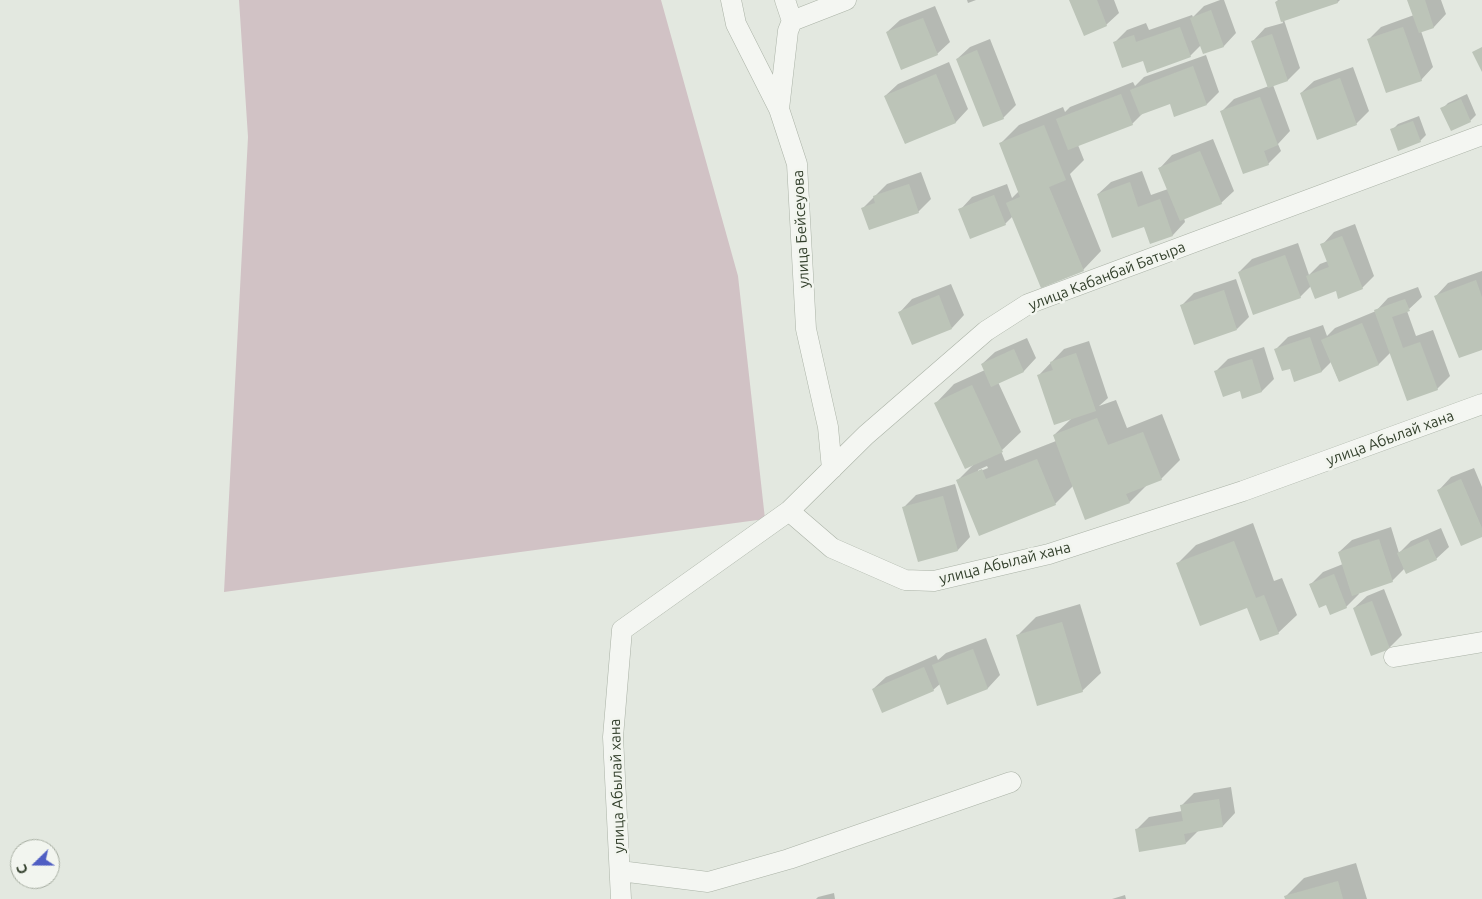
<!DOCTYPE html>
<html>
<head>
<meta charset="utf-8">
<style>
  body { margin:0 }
  #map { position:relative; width:1482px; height:899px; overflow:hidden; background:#e3e8e0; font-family:Ubuntu,sans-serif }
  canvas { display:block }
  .north { position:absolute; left:10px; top:839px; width:50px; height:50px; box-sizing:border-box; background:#f2f5ef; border:1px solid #a5aca0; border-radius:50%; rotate:248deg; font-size:14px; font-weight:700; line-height:20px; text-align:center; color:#313e2a }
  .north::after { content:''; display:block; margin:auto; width:18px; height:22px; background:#4f5ec3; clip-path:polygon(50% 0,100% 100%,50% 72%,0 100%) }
</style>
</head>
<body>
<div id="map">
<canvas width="1482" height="899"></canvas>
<div class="north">С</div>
</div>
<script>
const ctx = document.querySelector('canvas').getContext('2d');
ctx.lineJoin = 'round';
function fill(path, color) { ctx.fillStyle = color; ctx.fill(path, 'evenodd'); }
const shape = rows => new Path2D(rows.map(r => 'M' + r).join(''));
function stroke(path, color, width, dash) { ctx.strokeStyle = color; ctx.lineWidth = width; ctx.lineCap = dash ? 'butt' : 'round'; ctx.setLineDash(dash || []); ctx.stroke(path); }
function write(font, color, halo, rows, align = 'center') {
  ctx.font = font + ' Ubuntu,sans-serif'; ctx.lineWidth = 5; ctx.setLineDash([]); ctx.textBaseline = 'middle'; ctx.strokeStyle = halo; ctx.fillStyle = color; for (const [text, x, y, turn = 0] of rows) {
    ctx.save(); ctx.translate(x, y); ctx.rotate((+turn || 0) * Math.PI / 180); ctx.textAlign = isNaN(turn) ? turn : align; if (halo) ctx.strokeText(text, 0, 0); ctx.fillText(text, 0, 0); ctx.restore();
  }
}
const green = shape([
  [239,0,661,0,738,276,765,519,224,592,248,137]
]);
const shadow = shape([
  [967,0,976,0,968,3],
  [1071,0,1114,0,1119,13,1106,25],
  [1220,0,1224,0,1236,33,1224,46,1204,53,1201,45,1190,56,1144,59,1114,43,1127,30,1146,23,1149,30,1192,15,1193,17,1204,6],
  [1278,0,1340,0,1338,2,1284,20,1300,68,1288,80,1273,85,1290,131,1278,144,1281,151,1268,164,1221,112,1234,99,1269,86,1253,41,1265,28,1283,23,1276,2],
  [1409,0,1441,0,1446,14,1434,27,1421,31,1433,67,1421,80,1368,40,1381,27,1414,15],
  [935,6,950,42,937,54,887,32,900,20],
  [990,39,1016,105,1003,118,957,59,970,47],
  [1206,55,1219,92,1207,104,1170,103,1144,112,1132,124,1078,145,1084,160,1070,174,1101,251,1083,270,1013,216,1005,224,960,210,972,197,1007,184,1012,198,1019,191,1000,144,1019,125,1063,107,1065,112,1070,107,1133,82,1135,86,1144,77],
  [949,62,968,109,956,122,905,143,885,96,898,84],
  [1353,67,1369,111,1356,124,1301,93,1314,81],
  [1467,94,1476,115,1470,121,1442,109,1448,103],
  [1419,116,1426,135,1420,141,1392,130,1398,124],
  [1213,139,1234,191,1221,203,1184,218,1185,222,1173,235,1150,242,1145,226,1098,194,1111,182,1142,171,1151,195,1168,189,1160,168,1172,155],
  [921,172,931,199,918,212,863,208,887,184],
  [1355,224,1374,276,1362,288,1336,290,1311,286,1300,297,1239,272,1252,259,1298,243,1309,275,1320,264,1328,261,1322,245,1334,232],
  [1482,271,1482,348,1436,296,1448,283],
  [1236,279,1249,317,1237,329,1181,306,1194,293],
  [951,284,964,315,952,328,900,312,912,299],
  [1418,287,1422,297,1407,311,1416,336,1433,330,1450,376,1437,389,1391,352,1379,364,1339,381,1331,362,1322,371,1295,380,1291,367,1276,349,1288,337,1323,325,1327,336,1335,328,1376,311,1388,298],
  [1027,338,1036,358,1024,371,998,382,1021,432,1001,451,1005,461,1056,441,1054,435,1071,419,1039,375,1064,349,1089,341,1108,398,1099,406,1116,400,1127,428,1162,414,1180,460,1161,479,1148,484,1130,502,1073,486,1055,504,958,480,974,464,936,403,954,384,985,370,982,364,995,352],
  [987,466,988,468,978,472,978,470],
  [1264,347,1274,379,1262,391,1243,397,1240,390,1216,371,1228,359],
  [1474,468,1482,487,1482,536,1439,490,1451,477],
  [955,484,970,537,958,550,919,561,904,507,916,495],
  [1253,523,1274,581,1282,578,1297,615,1278,633,1248,607,1178,563,1196,545],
  [1391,527,1399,553,1411,541,1441,528,1449,547,1436,559,1405,568,1392,581,1358,592,1359,594,1346,607,1327,604,1311,584,1323,572,1343,564,1339,552,1352,540],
  [1384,589,1402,635,1389,648,1354,608,1367,596],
  [1080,604,1101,673,1082,691,1017,636,1036,617],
  [986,638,1000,675,988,688,948,703,940,684,933,690,873,689,886,677,936,655,938,660,946,653],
  [1231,787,1235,813,1223,826,1199,830,1186,843,1136,830,1149,817,1182,811,1181,806,1194,793],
  [1356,863,1367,899,1286,899,1285,897,1304,878],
  [834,893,835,899,816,899,818,897],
  [1125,895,1126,899,1112,899]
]);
const building = shape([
  [1069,0,1097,0,1107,26,1084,36],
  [1280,0,1337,0,1338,3,1281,22,1275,2],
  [1407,0,1425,0,1434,28,1419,33],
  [1211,10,1224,47,1203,54,1190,18],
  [923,18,938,55,901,70,886,32],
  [1180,27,1191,57,1147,73,1143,61,1122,68,1113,42,1134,35,1136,42],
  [1403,27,1422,81,1386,93,1367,39],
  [1272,34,1288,81,1268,88,1251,41],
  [1482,47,1482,72,1472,52],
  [977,50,1004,119,983,127,956,59],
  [1193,66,1207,105,1174,117,1170,104,1140,115,1130,90],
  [936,74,956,123,905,144,884,96],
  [1340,78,1357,125,1317,140,1300,93],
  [1121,94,1133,125,1068,150,1056,119],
  [1260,97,1278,145,1264,151,1269,165,1243,174,1220,111],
  [1461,99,1471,122,1451,131,1440,108],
  [1413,121,1421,142,1398,151,1390,129],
  [1044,125,1066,180,1049,187,1084,271,1041,288,1006,203,1020,197,999,143],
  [1200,151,1222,204,1180,221,1158,168],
  [1130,182,1138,207,1160,199,1173,236,1150,244,1144,227,1112,238,1097,194],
  [909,184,919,213,869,230,861,208,875,203,873,196],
  [994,195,1006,225,970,239,958,209],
  [1342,236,1363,289,1338,299,1336,291,1315,299,1306,276,1329,267,1320,244],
  [1285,255,1301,298,1253,315,1238,272],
  [1476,280,1482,297,1482,350,1459,358,1434,296],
  [1224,290,1237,330,1194,345,1180,305],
  [939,295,952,329,912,345,898,312],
  [1405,299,1410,311,1392,317,1403,348,1420,342,1438,390,1407,401,1374,310],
  [1362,323,1379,365,1339,382,1321,340],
  [1310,337,1322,372,1294,382,1290,369,1282,371,1274,349],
  [1014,349,1024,372,991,387,981,364],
  [1076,353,1096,411,1054,425,1037,375,1053,370,1050,362],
  [1252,359,1262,392,1242,399,1240,391,1223,397,1214,371],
  [972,385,1003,452,965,469,934,403],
  [1097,418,1108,445,1143,432,1162,480,1126,494,1130,503,1085,520,1053,435],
  [1037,459,1056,505,979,536,956,480,982,469,986,479],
  [1461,479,1482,528,1482,537,1461,546,1437,490],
  [943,496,958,551,918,562,902,507],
  [1379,539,1393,582,1352,596,1338,552],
  [1428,539,1437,560,1406,574,1397,553],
  [1234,541,1256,598,1264,595,1279,634,1260,641,1247,608,1200,626,1176,563],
  [1334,574,1347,608,1330,615,1326,605,1319,608,1309,584],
  [1372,601,1390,649,1371,656,1353,608],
  [1062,622,1083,692,1037,706,1016,635],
  [973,649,988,689,947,705,932,665],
  [924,667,934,691,882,713,872,689],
  [1219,799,1223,827,1184,834,1186,844,1139,852,1135,829,1183,821,1180,805],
  [1338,881,1343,899,1285,899,1284,896]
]);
const street = shape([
  [731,0,736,24,779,109,797,164,806,329,828,427,832,469],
  [792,21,846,0],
  [779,109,788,31,792,21,785,0],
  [789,511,866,435,986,331,1028,304,1482,135],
  [1394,657,1482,642],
  [620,871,708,882,789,859,1011,782],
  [621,899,613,737,622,630,789,511,832,548,905,580,934,581,1049,554,1243,491,1482,404]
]);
const streetNames = [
  ["улица Бейсеуова",801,229,-93],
  ["улица Кабанбай Батыра",1107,276,-21],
  ["улица Абылай хана",1390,438,-20],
  ["улица Абылай хана",1005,563,-14],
  ["улица Абылай хана",617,786,-92]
];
fill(green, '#d1c2c5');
fill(shadow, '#0003');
fill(building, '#bcc4b8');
stroke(street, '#aab2a6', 21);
stroke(street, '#f4f6f2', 20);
write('15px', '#313e2a', '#f2f5ef', streetNames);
</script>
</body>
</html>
